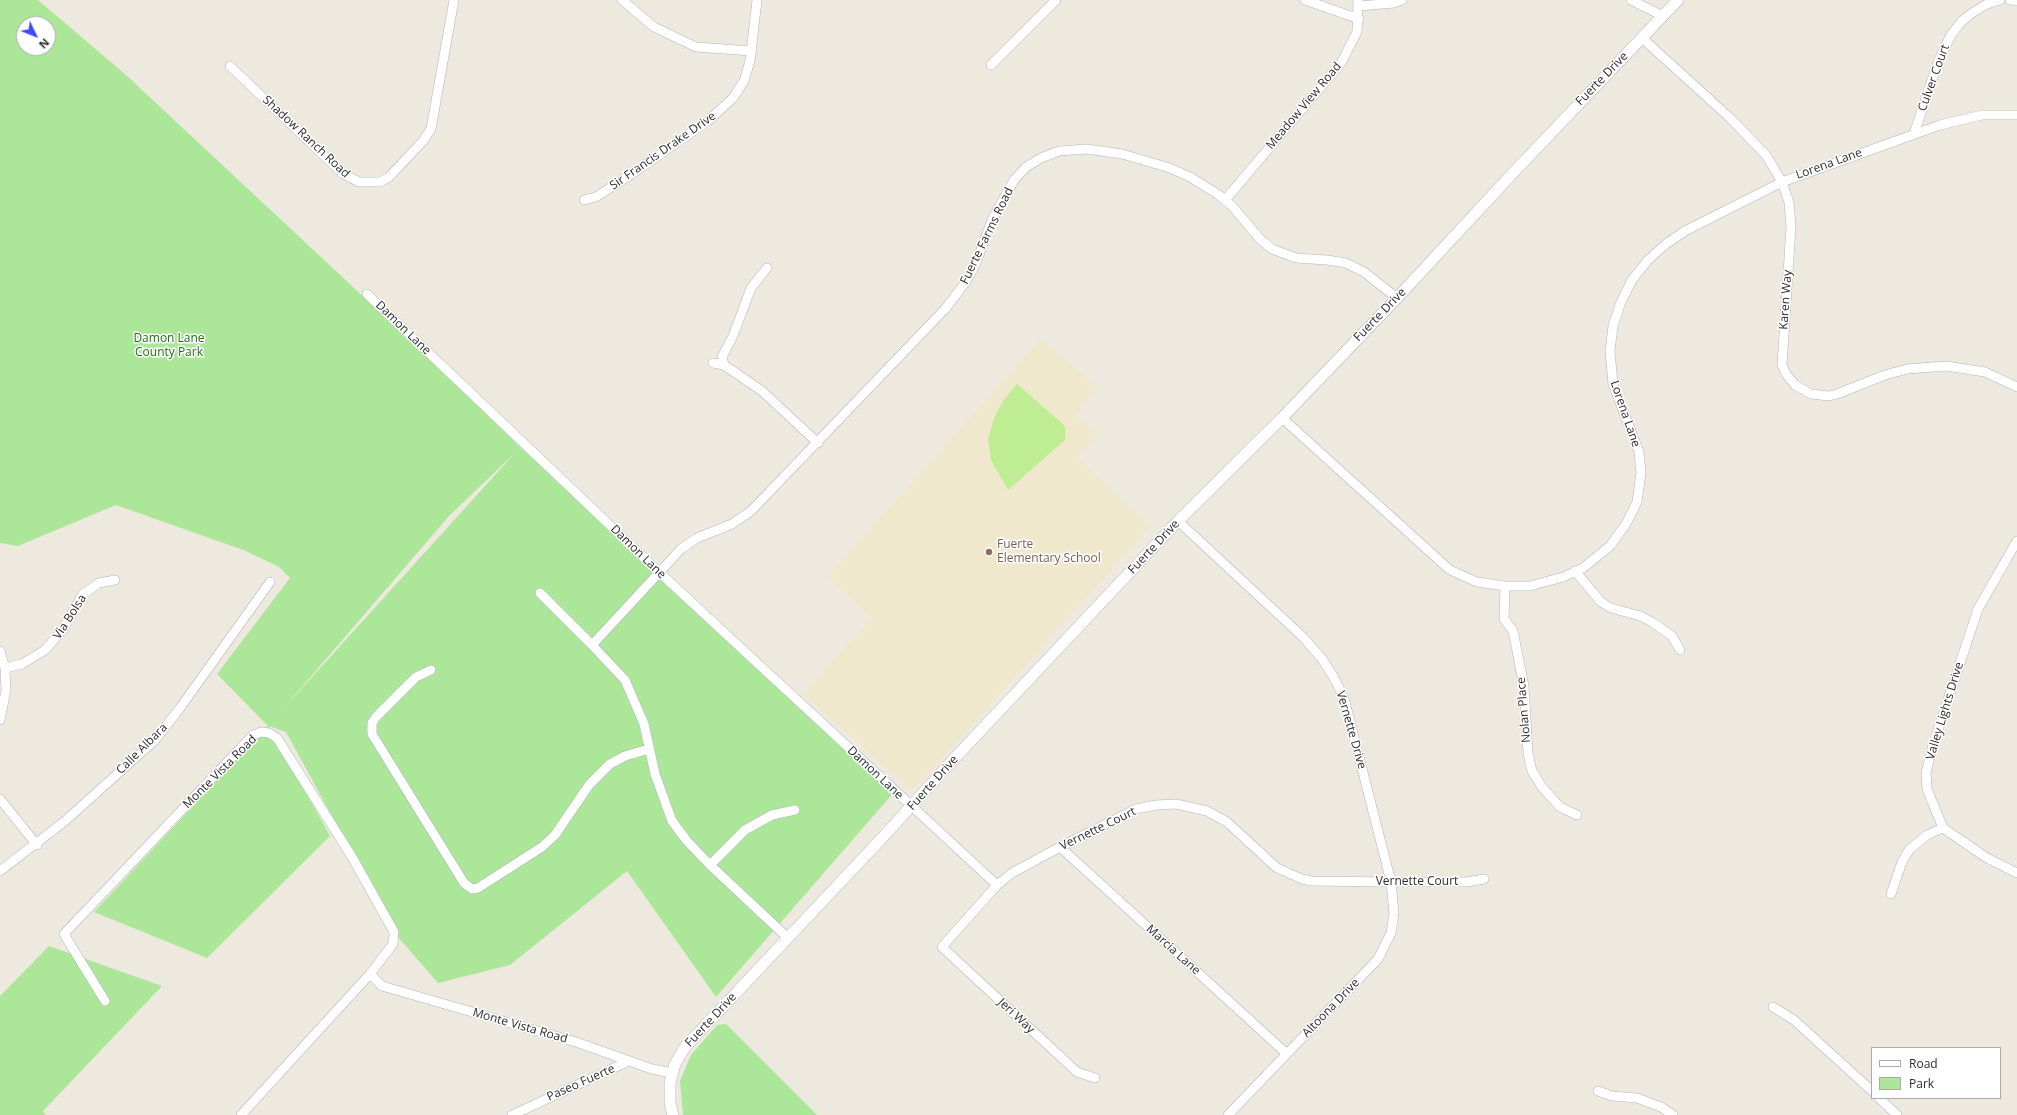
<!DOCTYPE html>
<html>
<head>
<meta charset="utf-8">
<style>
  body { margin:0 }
  #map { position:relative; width:2017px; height:1115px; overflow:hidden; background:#eee9de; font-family:"Open Sans",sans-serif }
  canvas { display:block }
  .legend { position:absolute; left:1871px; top:1047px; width:130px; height:52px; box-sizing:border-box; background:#fff; border:1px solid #ababab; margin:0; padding:5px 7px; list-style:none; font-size:12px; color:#2c2c2c }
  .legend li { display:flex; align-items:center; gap:8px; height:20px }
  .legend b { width:20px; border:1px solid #ababab }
  .north { position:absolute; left:16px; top:16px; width:40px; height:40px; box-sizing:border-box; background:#fff; border:1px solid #ababab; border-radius:50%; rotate:133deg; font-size:11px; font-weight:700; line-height:16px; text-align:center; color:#2c2c2c }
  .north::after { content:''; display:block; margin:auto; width:14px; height:18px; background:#3a4aff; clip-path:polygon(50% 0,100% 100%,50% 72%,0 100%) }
</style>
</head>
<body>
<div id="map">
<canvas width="2017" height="1115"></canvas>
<ul class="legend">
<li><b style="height:5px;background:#fff"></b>Road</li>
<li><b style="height:11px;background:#abe699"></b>Park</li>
</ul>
<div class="north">N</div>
</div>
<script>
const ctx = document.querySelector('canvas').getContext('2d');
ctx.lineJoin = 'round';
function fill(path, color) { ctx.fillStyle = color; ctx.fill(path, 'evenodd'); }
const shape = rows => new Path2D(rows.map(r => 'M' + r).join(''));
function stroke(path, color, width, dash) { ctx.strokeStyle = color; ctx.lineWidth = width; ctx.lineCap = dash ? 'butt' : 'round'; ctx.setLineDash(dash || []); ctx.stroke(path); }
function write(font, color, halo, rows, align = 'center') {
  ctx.font = font + ' "Open Sans",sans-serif'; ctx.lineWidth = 3; ctx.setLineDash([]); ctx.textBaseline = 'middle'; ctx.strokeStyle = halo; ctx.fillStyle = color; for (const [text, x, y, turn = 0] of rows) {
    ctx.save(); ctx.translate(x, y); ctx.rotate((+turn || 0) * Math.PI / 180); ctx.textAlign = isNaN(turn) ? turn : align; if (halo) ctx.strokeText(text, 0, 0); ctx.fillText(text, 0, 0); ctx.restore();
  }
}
const education = shape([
  [1041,339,1098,387,1076,415,1098,435,1078,458,1151,526,912,791,803,694,872,618,827,577]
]);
const green = shape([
  [0,0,38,0,126,75,458,385,520,447,895,791,716,997,627,871,510,965,438,983,398,937,286,732,269,726,330,836,207,958,94,912,268,726,217,674,290,578,279,567,246,551,116,505,18,546,0,543],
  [24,24,48,24,48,48,24,48],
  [515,453,283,709,449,516],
  [49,946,162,986,43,1111,46,1115,0,1115,0,996],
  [726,1024,817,1115,683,1115,680,1081,691,1055,717,1025]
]);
const pitch = shape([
  [1017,384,1065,426,1065,440,1008,490,991,460,988,439,994,418,1003,401]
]);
const minor = shape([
  [622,0,654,27,696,47,752,51],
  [1305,0,1359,19],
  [1631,0,1663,16],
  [2010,0,2017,1],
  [1359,6,1394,3,1402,0],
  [1642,38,1730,118,1766,155,1782,182,1789,202,1791,227,1782,365,1786,374,1795,385,1811,394,1829,396,1837,394,1885,375,1907,369,1946,366,1985,372,2017,387],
  [991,65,1056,0],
  [230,66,342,173,359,182,380,182,389,177,423,141,431,129,454,0],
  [1914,134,1938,62,1951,35,1962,21,1972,13,1987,4,2000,0],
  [584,200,596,197,636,171,708,121,733,98,744,81,750,61,757,0],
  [1225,200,1341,63,1357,32,1358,0],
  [367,294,659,572,997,885],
  [713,363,724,365,762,391,818,443],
  [724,365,722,357,733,336,751,288,767,268],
  [1282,418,1450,570,1477,582,1505,586,1530,586,1563,577,1583,568,1610,546,1626,524,1637,502,1641,473,1639,452,1613,384,1610,351,1613,326,1621,302,1632,280,1648,260,1666,244,1685,231,1782,182,1940,125,1982,115,2017,115],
  [1178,521,1304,638,1322,659,1333,676,1344,698,1391,882,1394,913,1391,933,1378,959,1228,1115],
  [2017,541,1978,609,1933,745,1926,773,1927,789,1943,828,1987,858,2017,873],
  [1575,571,1601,602,1611,608,1640,616,1652,622,1672,636,1680,650],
  [1505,586,1504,619,1513,631,1524,686,1528,753,1532,771,1542,787,1560,807,1577,815],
  [540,593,592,645,625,680,644,724,655,774,672,821,687,841,710,865,788,938],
  [592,645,681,549,697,538,732,524,751,511,945,309,965,283,976,263,992,220,1014,180,1026,167,1041,158,1059,151,1087,149,1122,154,1170,168,1190,177,1219,195,1233,207,1260,239,1272,249,1296,258,1327,260,1346,263,1364,272,1397,298],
  [0,651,5,668,6,690,0,720],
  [5,668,22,664,45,650,63,629,83,594,99,583,115,580],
  [431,670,416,677,376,717,372,723,372,734,464,883,472,889,478,888,542,847,555,835,589,785,610,764,625,756,649,749],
  [0,799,37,845],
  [1060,847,1286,1053],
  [710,865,745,830,772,815,795,810],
  [0,871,65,821,155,740,180,708,270,582],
  [1891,894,1902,862,1909,850,1927,835,1943,828],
  [105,1001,64,934,253,735,261,732,269,733,277,738,352,857,394,932,393,944,370,974,382,986,576,1042,652,1069,672,1073],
  [1773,1007,1794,1020,1872,1091],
  [1095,1078,1077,1072,942,947,997,885,1012,873,1060,847,1136,809,1156,805,1176,804,1207,811,1227,822,1277,868,1302,879,1311,881,1391,882,1466,882,1484,879],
  [1598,1091,1612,1096,1637,1098,1661,1107,1673,1115],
  [1879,1098,1897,1115],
  [241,1115,370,974],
  [512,1115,629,1061]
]);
const tertiary = shape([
  [673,1115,670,1103,670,1083,675,1064,685,1047,884,836,953,760,1178,521,1282,418,1397,298,1512,174,1678,0]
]);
const markers = [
  [989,552,4,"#8d6e63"]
];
const streetNames = [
  ["Culver Court",1934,78,-70],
  ["Fuerte Drive",1602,79,-46],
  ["Meadow View Road",1304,106,-50],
  ["Shadow Ranch Road",306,137,43],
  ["Sir Francis Drake Drive",663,151,-35],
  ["Lorena Lane",1829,164,-20],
  ["Fuerte Farms Road",987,236,-64],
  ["Karen Way",1786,300,-86],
  ["Fuerte Drive",1380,315,-46],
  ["Damon Lane",403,328,44],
  ["Lorena Lane",1625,414,71],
  ["Fuerte Drive",1154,547,-47],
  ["Damon Lane",638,552,44],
  ["Via Bolsa",70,617,-57],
  ["Nolan Place",1524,710,-95],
  ["Valley Lights Drive",1945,711,-73],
  ["Vernette Drive",1351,730,74],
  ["Calle Albara",142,749,-45],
  ["Monte Vista Road",220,772,-45],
  ["Damon Lane",875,773,43],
  ["Fuerte Drive",933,783,-48],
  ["Vernette Court",1098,829,-26],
  ["Vernette Court",1417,882],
  ["Marcia Lane",1173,950,42],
  ["Altoona Drive",1331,1008,-46],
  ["Jeri Way",1016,1016,43],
  ["Fuerte Drive",711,1020,-47],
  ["Monte Vista Road",520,1026,16],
  ["Paseo Fuerte",581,1083,-24]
];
const parkNames = [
  ["Damon Lane",169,339],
  ["County Park",169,353]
];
const educationNames = [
  ["Fuerte",997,545],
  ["Elementary School",997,559]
];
fill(education, '#f0e8cd');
fill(green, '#abe699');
fill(pitch, '#beed94');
stroke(minor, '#b2b3c0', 10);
stroke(tertiary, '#b2b3c0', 12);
stroke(minor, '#fff', 9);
stroke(tertiary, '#fff', 11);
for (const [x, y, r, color] of markers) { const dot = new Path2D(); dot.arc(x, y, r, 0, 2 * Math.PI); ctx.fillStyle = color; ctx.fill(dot); stroke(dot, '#fff', 1.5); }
write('12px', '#2c2c2c', '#fff', streetNames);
write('12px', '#216d18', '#fff', parkNames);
write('12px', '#785e54', '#fff', educationNames, 'left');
</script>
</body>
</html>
